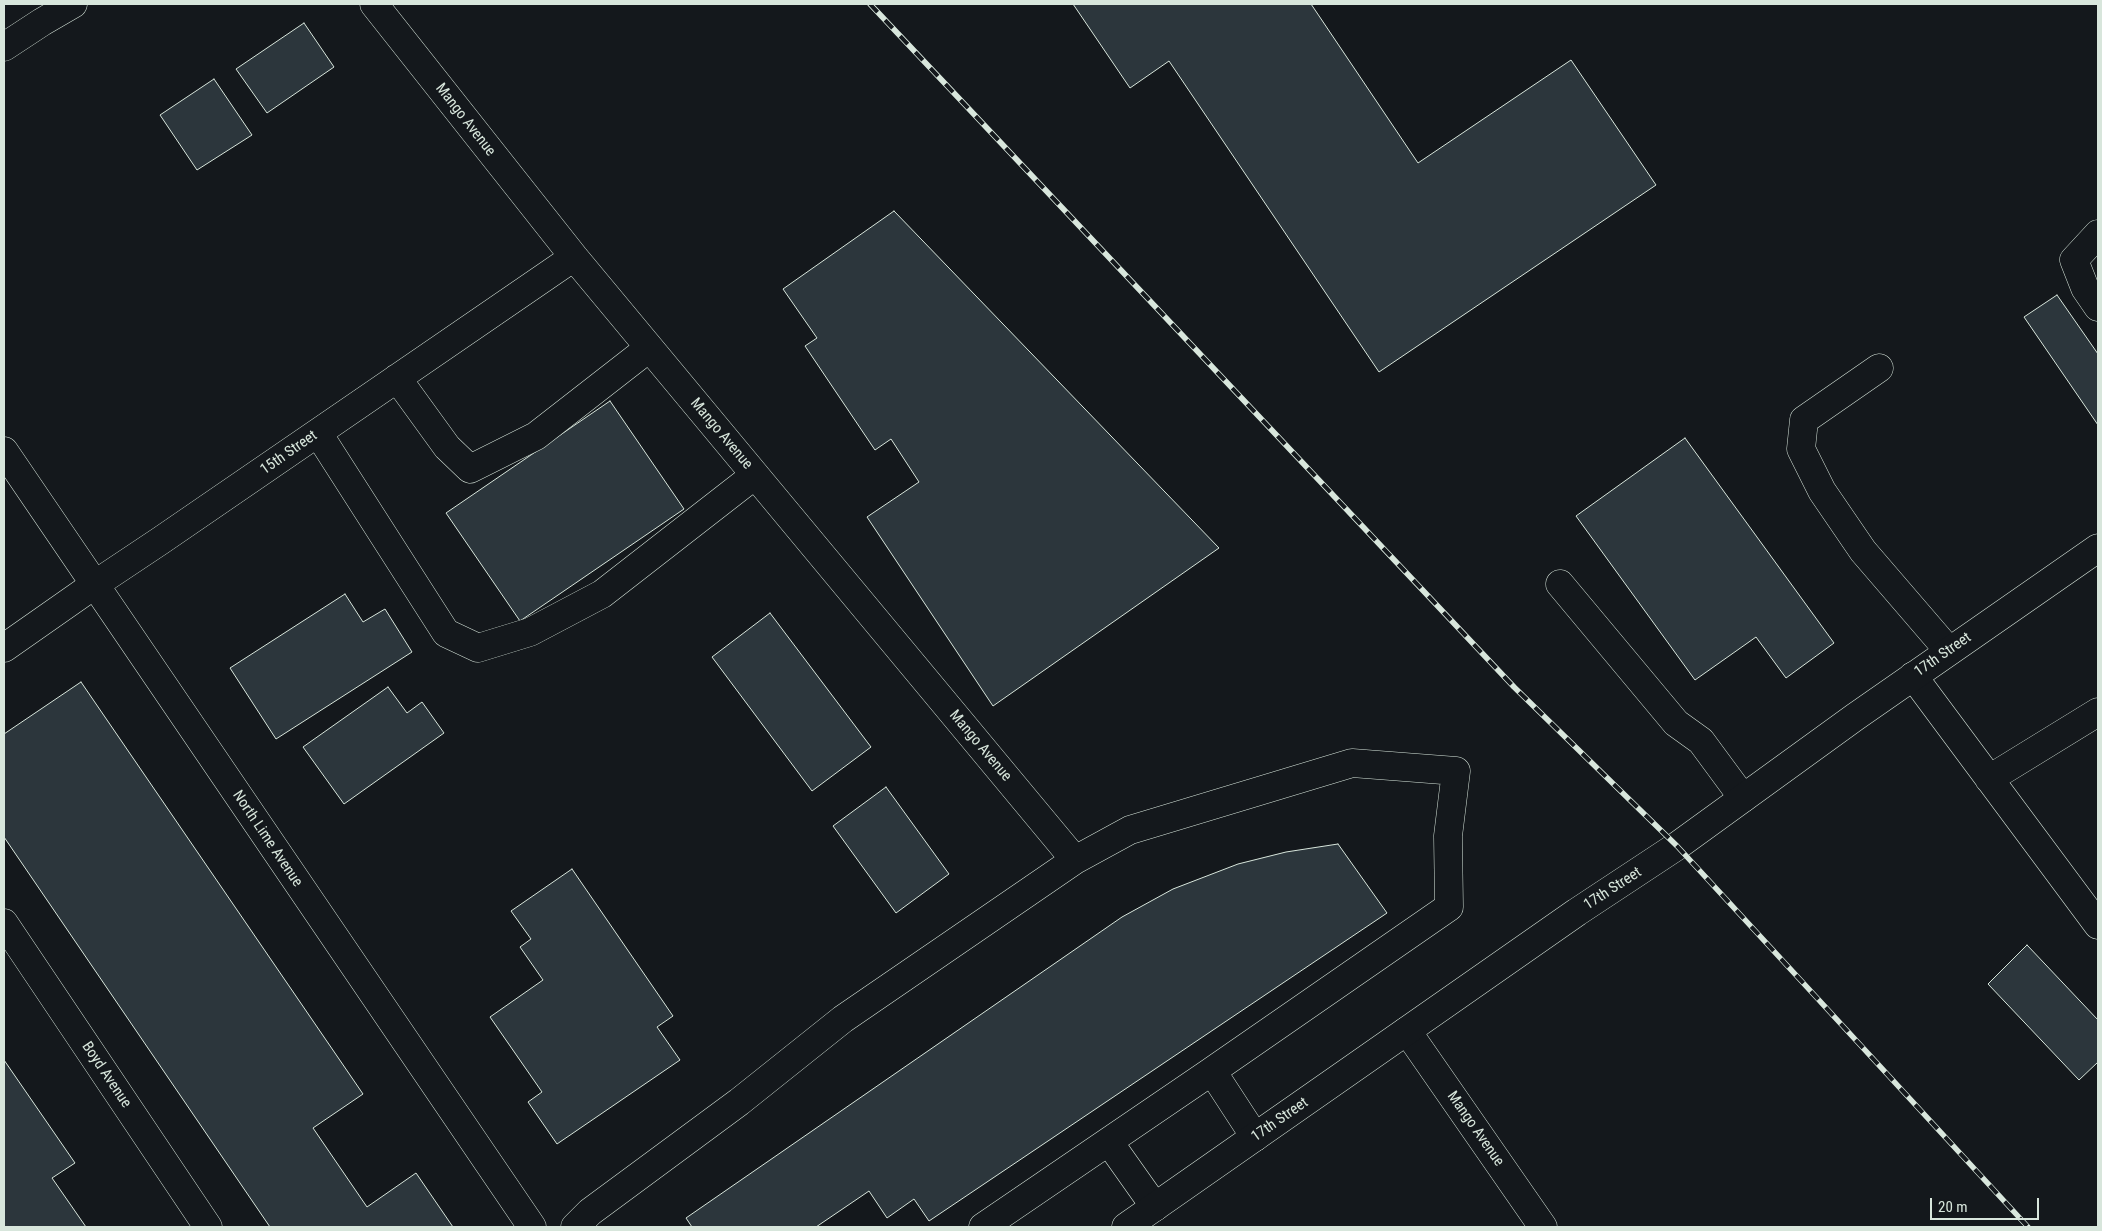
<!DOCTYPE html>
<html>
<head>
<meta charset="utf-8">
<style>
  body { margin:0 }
  #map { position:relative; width:2102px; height:1231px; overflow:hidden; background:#14181c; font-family:"Roboto Condensed",sans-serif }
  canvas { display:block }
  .frame { position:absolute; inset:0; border:5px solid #d8e6dc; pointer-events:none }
  .scale { position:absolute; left:1930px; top:1198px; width:109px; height:22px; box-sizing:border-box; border:2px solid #d8e6dc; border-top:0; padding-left:6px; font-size:15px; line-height:18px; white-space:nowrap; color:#d8e6dc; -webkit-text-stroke:4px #14181c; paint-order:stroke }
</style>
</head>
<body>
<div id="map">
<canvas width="2102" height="1231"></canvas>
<div class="frame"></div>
<div class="scale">20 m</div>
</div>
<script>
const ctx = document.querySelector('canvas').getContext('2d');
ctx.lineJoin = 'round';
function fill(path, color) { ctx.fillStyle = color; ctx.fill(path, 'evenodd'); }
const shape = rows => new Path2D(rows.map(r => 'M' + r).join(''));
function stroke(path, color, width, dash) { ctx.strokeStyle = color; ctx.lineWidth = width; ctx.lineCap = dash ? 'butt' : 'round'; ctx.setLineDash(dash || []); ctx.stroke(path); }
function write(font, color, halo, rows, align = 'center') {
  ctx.font = font + ' "Roboto Condensed",sans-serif'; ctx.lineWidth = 4; ctx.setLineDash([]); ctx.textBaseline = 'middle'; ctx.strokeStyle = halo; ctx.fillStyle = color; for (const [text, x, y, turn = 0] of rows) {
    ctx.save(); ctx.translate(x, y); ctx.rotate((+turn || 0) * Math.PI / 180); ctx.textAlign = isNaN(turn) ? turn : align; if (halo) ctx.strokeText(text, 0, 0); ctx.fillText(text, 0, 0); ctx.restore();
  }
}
const building = shape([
  [1073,4,1311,4,1418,163,1571,60,1656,185,1379,372,1169,61,1130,88,1073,4],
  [304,23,334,67,267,113,236,69,304,23],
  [214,79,252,135,197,170,160,115,214,79],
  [894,211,1219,548,993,706,867,517,919,482,891,439,875,450,805,346,817,338,783,289,894,211],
  [2057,295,2098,354,2098,425,2024,317,2057,295],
  [610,401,684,509,520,621,446,513,610,401],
  [1685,438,1834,643,1786,678,1756,637,1695,680,1576,516,1685,438],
  [345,594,363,622,385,609,412,652,276,739,230,668,345,594],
  [770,613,871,747,812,791,712,657,770,613],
  [81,682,363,1094,313,1128,367,1207,416,1173,453,1227,270,1227,4,837,4,734,81,682],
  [388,687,407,713,422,702,444,733,344,804,303,747,388,687],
  [886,787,949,874,896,913,833,826,886,787],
  [1338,844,1387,913,929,1221,914,1199,887,1218,869,1191,816,1227,692,1227,686,1218,1122,917,1173,889,1238,864,1286,852,1338,844],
  [572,869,673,1016,657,1027,680,1060,557,1144,528,1102,542,1092,490,1017,543,980,520,947,531,939,511,911,572,869],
  [2027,945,2098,1020,2098,1062,2079,1080,1988,984,2027,945],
  [4,1060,75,1163,52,1178,86,1227,4,1227,4,1060]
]);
const minor = shape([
  [374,4,574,257,1075,860],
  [4,47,42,22,73,4],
  [2098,234,2074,260,2085,288,2098,307],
  [1879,368,1804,420,1801,449,1822,491,1863,551,1949,651],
  [397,378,447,447,470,469,536,436,649,348],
  [318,433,446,633,478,648,530,632,602,594,755,475],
  [4,451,532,1227],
  [1560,584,1676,723,1701,741,1743,798],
  [4,648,94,585,160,541,574,257],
  [1913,676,2098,925],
  [1989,779,2098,712],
  [4,923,208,1227],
  [1407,1031,1543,1227],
  [1109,1142,1155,1207],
  [575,1227,590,1212,739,1102,843,1019,1075,860,1130,830,1352,763,1456,771,1448,836,1449,907,1212,1071,1255,1137],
  [983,1227,1212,1071]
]);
const major = shape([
  [1126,1227,1577,912,1677,846,1855,717,2098,548]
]);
const rail = shape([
  [870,4,1514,687,1677,846,2028,1227]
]);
const streetNames = [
  ["Mango Avenue",465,120,52],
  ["Mango Avenue",721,434,50],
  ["15th Street",289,453,-35],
  ["17th Street",1943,655,-35],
  ["Mango Avenue",980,746,50],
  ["North Lime Avenue",267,839,56],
  ["17th Street",1613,889,-33],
  ["Boyd Avenue",106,1075,56],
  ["17th Street",1280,1120,-35],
  ["Mango Avenue",1475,1129,55]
];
fill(building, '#2c363c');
stroke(building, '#d8e6dc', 1);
stroke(minor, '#d8e6dc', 29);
stroke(major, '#d8e6dc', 29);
stroke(minor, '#14181c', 28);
stroke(major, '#14181c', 28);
stroke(rail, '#d8e6dc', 5.5);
stroke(rail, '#14181c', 4, [11]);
write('15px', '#d8e6dc', '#14181c', streetNames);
</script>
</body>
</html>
